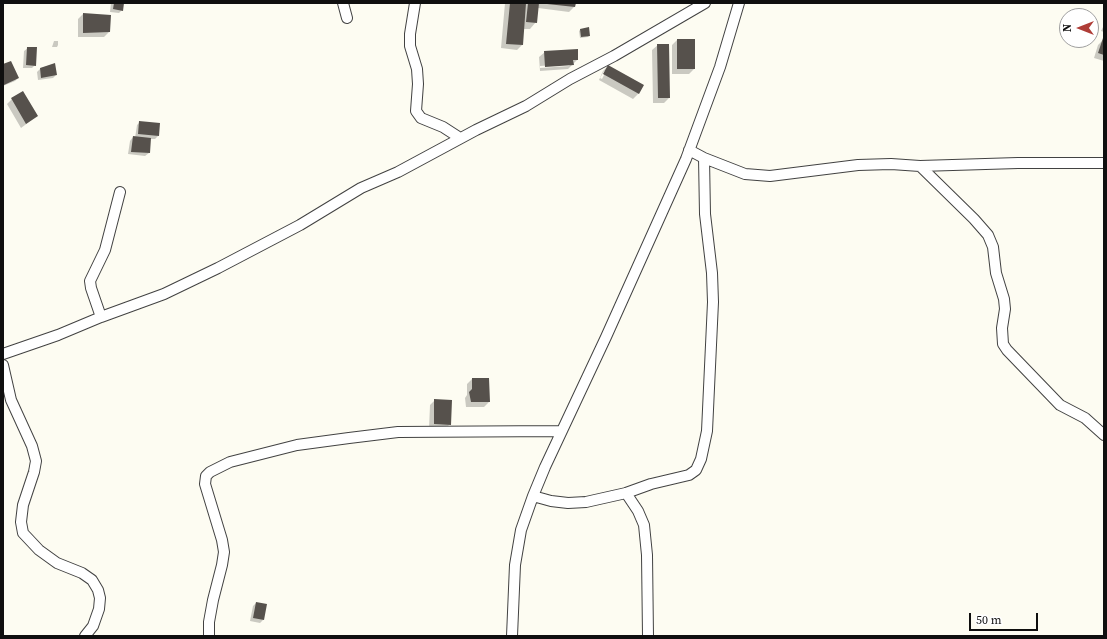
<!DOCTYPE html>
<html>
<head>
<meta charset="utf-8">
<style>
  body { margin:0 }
  #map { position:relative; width:1107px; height:639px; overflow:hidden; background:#fdfcf2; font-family:"Source Serif 4",serif }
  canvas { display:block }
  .frame { position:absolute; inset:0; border:4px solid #0f0f0f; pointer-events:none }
  .north { position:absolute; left:1059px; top:8px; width:40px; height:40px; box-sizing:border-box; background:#fff; border:1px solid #9f9f9f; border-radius:50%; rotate:270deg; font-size:11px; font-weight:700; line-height:16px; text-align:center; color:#0f0f0f }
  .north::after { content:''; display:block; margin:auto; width:14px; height:18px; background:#af3d37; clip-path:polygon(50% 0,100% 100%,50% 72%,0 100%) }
  .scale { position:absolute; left:969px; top:613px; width:69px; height:18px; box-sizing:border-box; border:2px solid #0f0f0f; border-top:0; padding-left:5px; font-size:12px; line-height:14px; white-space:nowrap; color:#0f0f0f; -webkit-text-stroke:3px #fff; paint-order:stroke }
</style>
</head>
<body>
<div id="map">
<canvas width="1107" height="639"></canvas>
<div class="frame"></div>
<div class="north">N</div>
<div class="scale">50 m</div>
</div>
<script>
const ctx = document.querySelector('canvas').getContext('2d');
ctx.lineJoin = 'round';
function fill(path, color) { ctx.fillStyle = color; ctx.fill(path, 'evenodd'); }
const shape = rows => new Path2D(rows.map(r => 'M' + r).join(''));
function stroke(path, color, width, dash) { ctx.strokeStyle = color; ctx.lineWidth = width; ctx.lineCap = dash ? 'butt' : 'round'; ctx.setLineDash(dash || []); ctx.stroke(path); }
const shadow = shape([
  [111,3,123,3,122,10,119,13,110,12],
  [504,3,575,3,574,7,569,12,538,8,536,22,530,29,523,29,522,45,517,50,501,48,505,3],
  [83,14,109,32,104,37,78,37,78,19],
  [1104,25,1104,32,1101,31],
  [589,29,589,36,588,37,580,38,579,31,580,30],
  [677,40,694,69,689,74,672,74,672,45],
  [1103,40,1104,40,1104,61,1094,58,1098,45],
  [54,41,58,41,58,45,57,47,52,47],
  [658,45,669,98,664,103,653,103,652,50],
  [28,48,35,65,32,68,23,68,24,51],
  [545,52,577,60,568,69,540,71,539,57],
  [571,64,569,66,540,68,540,66],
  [11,62,18,78,15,81,3,86,3,66],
  [608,66,642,85,638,94,633,99,599,80,603,71],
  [604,71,606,71,602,79,600,78],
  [41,68,56,75,53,78,38,80,37,72],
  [12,99,37,116,21,128,7,104],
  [140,122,158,136,155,139,150,139,149,153,145,156,128,154,130,141,133,137,135,138,137,125],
  [472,379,488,379,489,402,484,407,466,407,465,398,467,395,467,384],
  [435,400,450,424,445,429,429,429,430,405],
  [256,603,263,620,260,623,250,621,253,606]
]);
const building = shape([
  [114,3,124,3,123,11,113,9],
  [510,3,526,3,523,45,506,44],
  [528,3,539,3,537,23,526,22],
  [547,3,576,3,575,7,547,4],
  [83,13,111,15,110,32,83,33],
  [589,27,590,36,581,37,580,29],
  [1103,38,1104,39,1104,55,1098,53],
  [677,39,695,39,695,69,677,69],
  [657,44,669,44,670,98,658,98],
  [27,47,37,47,36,66,26,65],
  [578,49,578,60,573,60,574,65,545,67,544,51],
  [11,61,19,78,4,85,3,64],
  [55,63,57,75,41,78,40,68],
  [608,65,644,85,639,94,603,74],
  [23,91,38,116,26,124,11,98],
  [139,121,160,123,159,136,138,134],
  [133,136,151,138,150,153,131,152],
  [472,378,489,378,490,402,471,402,469,392,472,389],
  [434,399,452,400,451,425,434,424],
  [256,602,267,604,264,620,253,618]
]);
const minor = shape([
  [343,3,347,18],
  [415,3,410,34,410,46,417,69,418,84,416,111,421,118,443,127,460,138],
  [689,150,704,158,745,174,770,176,858,165,891,164,920,166,1018,163,1104,163],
  [920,166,974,219,988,235,993,247,996,273,1004,299,1005,309,1002,328,1003,344,1007,350,1060,405,1085,418,1104,435],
  [101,317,91,288,90,281,105,250,120,192],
  [3,354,58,335,101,317,164,294,218,268,300,225,361,188,398,172,476,130,526,106,570,79,614,56,705,3],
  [3,365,11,400,32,446,36,461,34,472,23,505,21,522,23,533,39,550,57,563,82,573,92,580,98,590,100,598,99,609,93,626,85,636],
  [626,493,638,511,644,525,647,555,648,636],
  [533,496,551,501,568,503,586,502,626,493,651,484,689,475,696,470,701,459,707,431,713,302,712,273,705,214,704,158],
  [209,636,209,622,213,600,222,565,224,552,222,540,205,484,206,476,210,472,230,462,297,445,349,438,398,432,561,431],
  [512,636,515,565,521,530,533,496,545,467,606,337,686,159,720,67,739,3]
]);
fill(shadow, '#0003');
fill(building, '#56514c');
stroke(minor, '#424242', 12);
stroke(minor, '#fff', 10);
</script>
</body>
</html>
